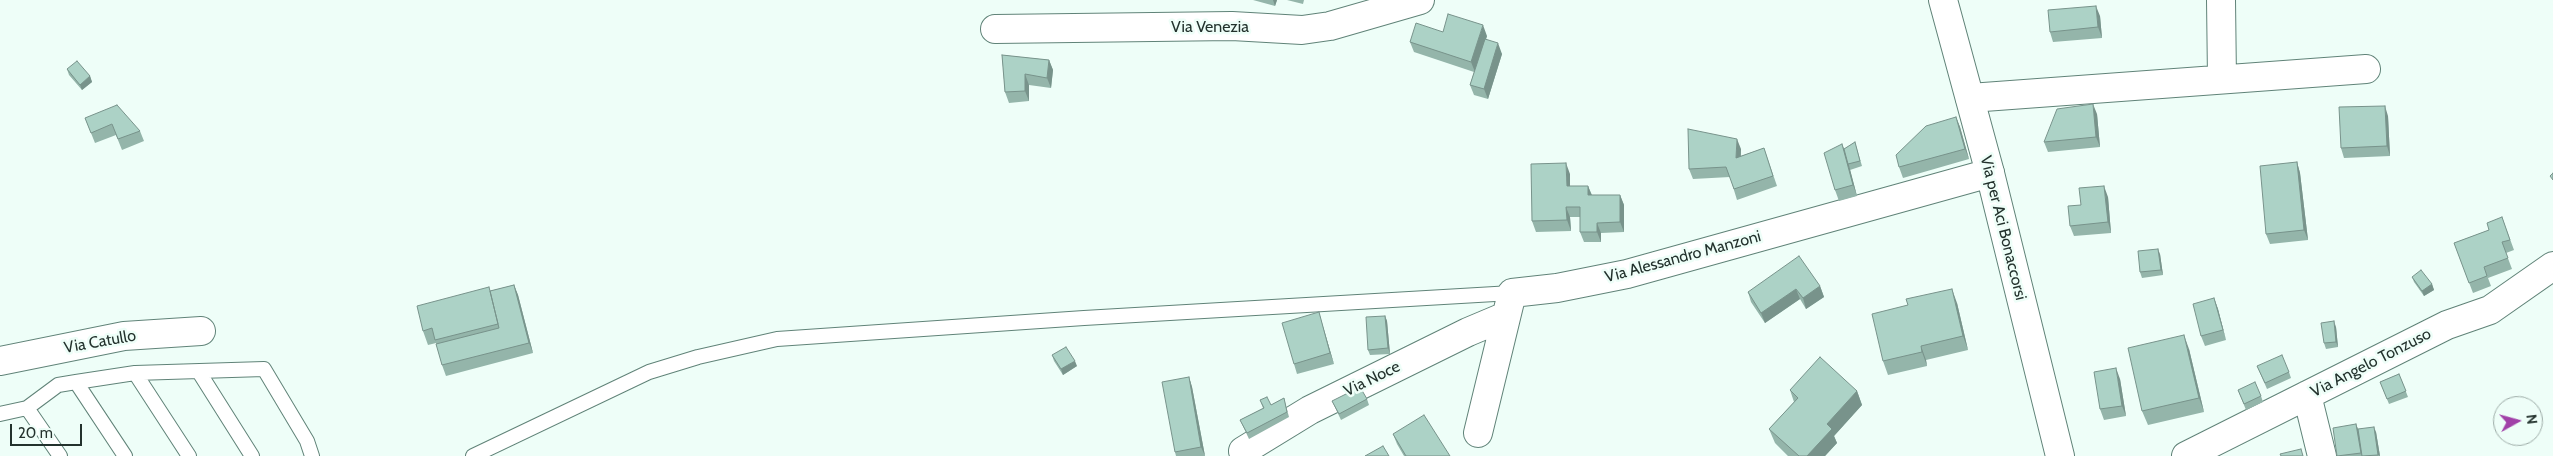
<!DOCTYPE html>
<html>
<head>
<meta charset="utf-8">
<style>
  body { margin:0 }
  #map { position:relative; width:2553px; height:456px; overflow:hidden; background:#eefef8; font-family:Cabin,sans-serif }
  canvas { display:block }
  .north { position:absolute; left:2493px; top:396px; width:50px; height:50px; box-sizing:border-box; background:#eefef8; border:1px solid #9daca7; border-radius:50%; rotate:83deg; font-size:14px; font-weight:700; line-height:20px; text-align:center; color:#23322d }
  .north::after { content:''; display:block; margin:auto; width:18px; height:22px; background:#a141a8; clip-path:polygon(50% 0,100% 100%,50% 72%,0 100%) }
  .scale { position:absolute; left:10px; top:424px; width:72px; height:22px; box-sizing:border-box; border:2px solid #23322d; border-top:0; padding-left:6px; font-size:15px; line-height:18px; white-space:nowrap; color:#23322d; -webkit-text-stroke:4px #eefef8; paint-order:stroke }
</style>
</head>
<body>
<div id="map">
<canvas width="2553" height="456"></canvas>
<div class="north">N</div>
<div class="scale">20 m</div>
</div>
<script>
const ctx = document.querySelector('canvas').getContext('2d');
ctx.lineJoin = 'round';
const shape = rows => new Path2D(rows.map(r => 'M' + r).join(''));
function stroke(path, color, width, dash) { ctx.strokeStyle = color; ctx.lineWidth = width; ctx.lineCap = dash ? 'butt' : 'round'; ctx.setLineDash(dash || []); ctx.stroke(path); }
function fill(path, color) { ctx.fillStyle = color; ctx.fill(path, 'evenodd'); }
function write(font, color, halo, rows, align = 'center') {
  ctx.font = font + ' Cabin,sans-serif'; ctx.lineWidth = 5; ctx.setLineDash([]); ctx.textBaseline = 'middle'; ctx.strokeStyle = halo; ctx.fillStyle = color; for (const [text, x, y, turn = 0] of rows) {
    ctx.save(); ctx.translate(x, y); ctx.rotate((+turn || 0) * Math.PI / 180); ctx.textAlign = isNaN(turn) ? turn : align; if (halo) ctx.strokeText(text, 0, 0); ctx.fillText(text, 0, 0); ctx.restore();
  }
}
const lane = shape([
  [199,372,252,456],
  [135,373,189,456],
  [76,382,125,456],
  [27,408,60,456],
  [0,414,27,408,58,385,76,382,135,373,264,369,307,441,312,456],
  [473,456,649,372,698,357,777,339,1084,318,1512,293]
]);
const street = shape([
  [2221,0,2222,79],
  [995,29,1232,26,1302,30,1330,26,1420,0],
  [1970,98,2366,69],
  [0,361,124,336,201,331],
  [2307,395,2322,456],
  [1478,433,1512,293,1557,288,1627,274,1990,173],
  [1243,451,1310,410,1468,332,1506,316],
  [2186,456,2447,325,2490,310,2553,266]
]);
const secondary = shape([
  [1943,0,1990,173,2060,456]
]);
const wall = shape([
  [1253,0,1277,0,1275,6],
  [1287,0,1304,0,1303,4],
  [2100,16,2102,38,2053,42,2050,32],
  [1443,32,1487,36,1486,39,1502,54,1488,99,1474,95,1470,85,1474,72,1414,52,1410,42],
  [1002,55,1049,60,1053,70,1051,88,1029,85,1029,101,1009,103,1005,92],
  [67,69,90,76,92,82,82,90,69,75],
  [2097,114,2100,147,2048,152,2044,142],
  [2388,116,2390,156,2344,158,2341,148],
  [1956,117,1960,127,1969,159,1903,178,1899,167],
  [85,118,140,131,144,141,122,150,116,135,95,143],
  [1855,142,1862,166,1850,170,1857,196,1839,201,1835,190,1842,144,1844,149],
  [1764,148,1777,186,1737,200,1730,177,1693,179,1689,169,1741,149,1741,156],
  [2297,162,2300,173,2308,240,2270,244,2266,234],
  [1570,174,1570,186,1588,186,1592,195,1620,195,1624,205,1624,232,1601,233,1601,242,1584,242,1580,232,1580,217,1570,217,1571,231,1536,232,1532,221],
  [2108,197,2111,233,2074,236,2070,226,2081,205],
  [2502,217,2514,250,2506,253,2512,269,2488,278,2491,286,2473,293,2454,243,2489,230],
  [2160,254,2163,275,2142,278,2140,272],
  [2412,277,2432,284,2434,290,2424,296,2414,282],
  [514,285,518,295,533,353,446,376,442,365,436,343,428,345,423,331,490,291],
  [1820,286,1824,297,1806,309,1800,299,1765,323,1751,302,1748,292],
  [2214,298,2218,309,2226,340,2205,346,2201,336],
  [1957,303,1968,350,1926,360,1927,366,1888,375,1883,361],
  [1319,312,1322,323,1334,364,1297,374,1294,364],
  [1385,316,1387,321,1390,354,1370,355,1368,350],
  [2336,327,2338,347,2326,349,2324,343],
  [2189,349,2204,412,2148,425,2142,411],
  [1052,355,1077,366,1063,375,1054,361],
  [2257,366,2289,372,2291,378,2267,389],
  [2399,374,2408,397,2389,404,2380,382],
  [1189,377,1192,387,1205,456,1176,456,1175,452],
  [2120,379,2126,416,2104,420,2100,409],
  [1790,390,1857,391,1862,405,1834,436,1837,443,1825,456,1788,456,1775,443,1769,429,1794,402],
  [2238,390,2261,396,2263,402,2246,410],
  [1284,398,1289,417,1249,439,1240,420,1263,408,1260,400,1271,405],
  [1367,399,1369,405,1341,420,1332,401],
  [2356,424,2358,429,2376,432,2380,456,2337,456],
  [1393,434,1450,456,1404,456,1397,444]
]);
const shadedWall = shape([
  [1273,0,1277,0,1275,6],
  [2096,6,2100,16,2102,38,2098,27],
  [1483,25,1487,36,1475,72,1471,62],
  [1498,43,1502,54,1488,99,1484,89],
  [1049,60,1053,70,1051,88,1047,78],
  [1025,74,1029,85,1029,101,1025,91],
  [90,76,92,82,82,90,80,85],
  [2093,104,2097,114,2100,147,2096,137],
  [2385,106,2388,116,2390,156,2387,146],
  [1956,117,1960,127,1969,159,1965,149],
  [1737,139,1741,149,1740,168,1736,158],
  [1842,144,1846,154,1857,196,1853,185],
  [2297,162,2300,173,2308,240,2304,230],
  [1566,163,1570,174,1570,196,1567,186],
  [1588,186,1592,196,1588,195],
  [2104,186,2108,197,2111,233,2108,222],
  [1620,195,1624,205,1624,232,1620,222],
  [1566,207,1570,217,1571,231,1567,220],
  [1597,223,1601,233,1601,242,1597,232],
  [2158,249,2160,254,2163,275,2161,270],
  [2432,284,2434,290,2424,296,2422,291],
  [514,285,518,295,533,353,529,343],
  [1820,286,1824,297,1806,309,1803,298],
  [1796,289,1800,299,1765,323,1761,313],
  [1952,289,1957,303,1968,350,1963,336],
  [2214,298,2218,309,2226,340,2223,330],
  [1319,312,1322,323,1334,364,1330,353],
  [1385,316,1387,321,1390,354,1388,348],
  [2334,321,2336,327,2338,347,2336,342],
  [2184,335,2189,349,2204,412,2199,398],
  [1921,346,1926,360,1927,366,1922,352],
  [1075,361,1077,366,1063,375,1061,369],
  [2116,368,2120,379,2126,416,2122,406],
  [1189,377,1192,387,1205,456,1201,447],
  [1857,391,1862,405,1834,436,1837,443,1825,456,1807,456,1827,424],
  [2356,424,2360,435,2363,456,2362,456,2361,453],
  [2374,427,2376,432,2380,456,2378,455]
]);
const building = shape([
  [2096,6,2098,27,2050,32,2048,10,2096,6],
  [1448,14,1483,25,1471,62,1410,42,1416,23,1443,32,1448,14],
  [1485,39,1498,43,1484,89,1470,85,1485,39],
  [1002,55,1049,60,1047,78,1025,74,1025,91,1005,92,1002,55],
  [77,61,90,76,80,85,67,69,77,61],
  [2093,104,2096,137,2044,142,2057,109,2093,104],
  [117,105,140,131,118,139,112,124,91,133,85,118,117,105],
  [2385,106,2387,146,2341,148,2339,107,2385,106],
  [1956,117,1965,149,1899,167,1896,155,1926,126,1956,117],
  [1688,129,1737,139,1736,158,1764,148,1773,176,1734,189,1726,167,1689,169,1688,129],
  [1855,142,1860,161,1848,164,1844,149,1855,142],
  [1842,144,1853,185,1835,190,1824,153,1842,144],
  [2297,162,2304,230,2266,234,2260,166,2297,162],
  [1566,163,1567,186,1588,186,1588,195,1620,195,1620,222,1597,223,1597,232,1580,232,1580,207,1566,207,1567,220,1532,221,1531,164,1566,163],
  [2553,173,2553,180,2550,176,2553,173],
  [2104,186,2108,222,2070,226,2068,206,2081,205,2079,188,2104,186],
  [2502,217,2510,240,2502,242,2508,258,2484,267,2487,276,2469,283,2454,243,2489,230,2487,223,2502,217],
  [2158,249,2161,270,2140,272,2138,251,2158,249],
  [1799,256,1820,286,1803,298,1796,289,1761,313,1748,292,1799,256],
  [2421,270,2432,284,2422,291,2412,277,2421,270],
  [514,285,529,343,442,365,436,344,499,328,490,291,514,285],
  [489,287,498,324,435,340,432,328,423,331,417,306,489,287],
  [1952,289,1963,336,1921,346,1922,352,1883,361,1872,314,1908,305,1906,299,1952,289],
  [2214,298,2223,330,2201,336,2193,304,2214,298],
  [1319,312,1330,353,1294,364,1282,323,1319,312],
  [1385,316,1388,348,1368,350,1366,317,1385,316],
  [2334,321,2336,342,2324,343,2321,323,2334,321],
  [2184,335,2199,398,2142,411,2128,348,2184,335],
  [1066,347,1075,361,1061,369,1052,355,1066,347],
  [2282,355,2289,372,2265,383,2257,366,2282,355],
  [1820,357,1857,391,1827,424,1832,429,1807,456,1799,456,1769,429,1798,398,1790,390,1820,357],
  [2116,368,2122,406,2100,409,2094,372,2116,368],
  [2399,374,2406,391,2387,399,2380,382,2399,374],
  [1189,377,1201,447,1175,452,1162,382,1189,377],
  [2255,382,2261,396,2244,404,2238,390,2255,382],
  [1360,387,1367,399,1339,414,1332,401,1360,387],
  [1267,397,1271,405,1284,398,1287,412,1247,433,1240,420,1264,408,1260,400,1267,397],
  [1424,415,1450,456,1406,456,1393,434,1424,415],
  [2356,424,2361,453,2337,456,2333,428,2356,424],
  [2374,427,2378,455,2362,456,2358,429,2374,427],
  [1383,446,1389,456,1365,456,1383,446],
  [2301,449,2303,456,2281,456,2280,454,2301,449]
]);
const streetNames = [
  ["Via Venezia",1210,27],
  ["Via per Aci Bonaccorsi",2003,228,76],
  ["Via Alessandro Manzoni",1683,257,-15],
  ["Via Catullo",100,342,-10],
  ["Via Angelo Tonzuso",2371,363,-27],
  ["Via Noce",1372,379,-26]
];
stroke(lane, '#608378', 16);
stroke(street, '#608378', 30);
stroke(secondary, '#608378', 30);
stroke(lane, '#fff', 14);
stroke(street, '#fff', 28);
stroke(secondary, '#fff', 28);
fill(wall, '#94b5aa');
fill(shadedWall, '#78938b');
fill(building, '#acd2c6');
stroke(building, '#78938b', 1);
write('16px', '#23322d', '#eefef8', streetNames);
</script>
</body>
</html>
